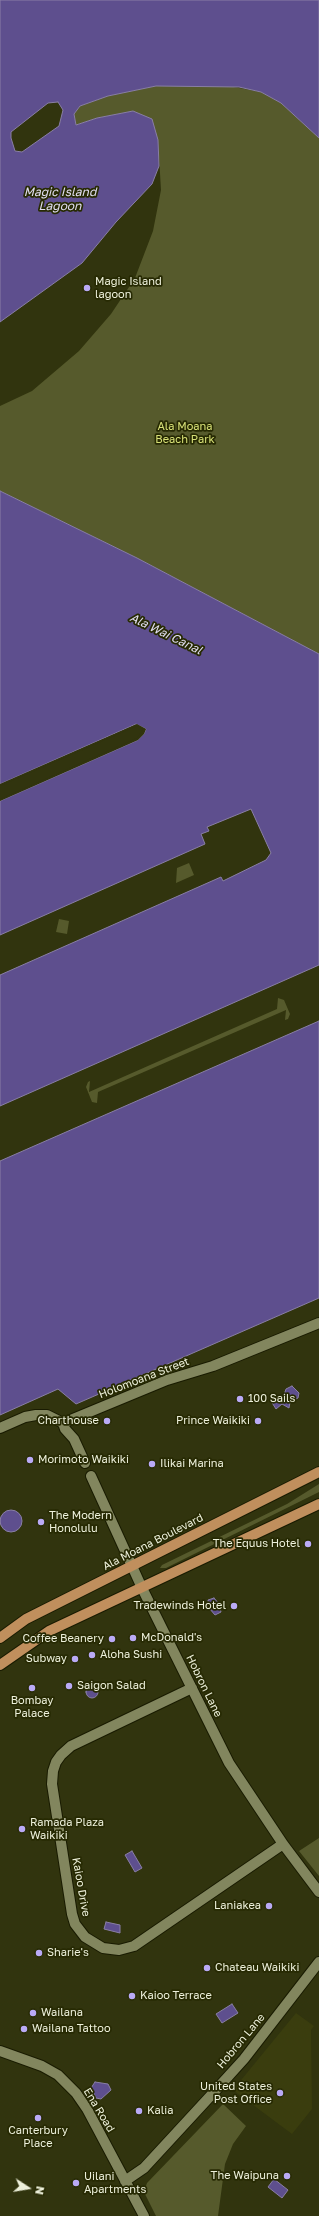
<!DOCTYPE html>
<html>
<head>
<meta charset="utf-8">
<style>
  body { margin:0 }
  #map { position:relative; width:319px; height:2216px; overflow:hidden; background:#31340e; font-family:"Golos Text",sans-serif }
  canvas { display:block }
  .north { position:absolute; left:8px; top:2168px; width:40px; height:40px; -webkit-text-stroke:3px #272a03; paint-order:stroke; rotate:102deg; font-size:11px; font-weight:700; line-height:16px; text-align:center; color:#edf0db }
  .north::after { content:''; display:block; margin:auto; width:14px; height:18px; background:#edf0db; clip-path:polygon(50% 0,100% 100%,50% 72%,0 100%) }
</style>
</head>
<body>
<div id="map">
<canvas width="319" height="2216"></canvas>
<div class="north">N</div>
</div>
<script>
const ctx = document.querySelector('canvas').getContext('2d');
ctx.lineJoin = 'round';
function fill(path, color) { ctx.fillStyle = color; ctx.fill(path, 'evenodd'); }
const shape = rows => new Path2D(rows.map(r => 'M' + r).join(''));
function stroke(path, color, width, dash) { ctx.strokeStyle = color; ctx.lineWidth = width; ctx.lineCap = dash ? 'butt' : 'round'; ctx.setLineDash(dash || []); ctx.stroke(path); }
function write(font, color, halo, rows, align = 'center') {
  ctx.font = font + ' "Golos Text",sans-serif'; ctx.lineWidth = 3.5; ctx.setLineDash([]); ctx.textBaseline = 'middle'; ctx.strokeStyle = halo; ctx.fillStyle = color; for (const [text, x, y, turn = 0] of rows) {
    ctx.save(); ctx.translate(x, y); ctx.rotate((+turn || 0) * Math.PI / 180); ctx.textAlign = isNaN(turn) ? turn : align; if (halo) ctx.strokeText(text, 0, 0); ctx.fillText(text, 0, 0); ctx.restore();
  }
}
const built = shape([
  [296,2013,314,2026,311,2030,312,2109,292,2134,233,2090]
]);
const green = shape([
  [156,86,228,86,261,92,281,103,319,138,319,654,137,558,0,491,0,406,32,391,79,351,111,314,135,278,153,231,161,190,158,140,133,111,97,118,76,125,74,114,80,106,108,96],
  [189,863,194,875,176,883,177,868],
  [59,919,69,921,67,934,56,932],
  [278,998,284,1000,290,1014,288,1019,285,1020,286,1010,98,1092,97,1103,92,1102,86,1087,88,1082,90,1081,89,1092,277,1009],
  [319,1484,319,1492,166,1568,160,1568,162,1565,287,1504],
  [319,1838,319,1876,299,1851],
  [223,2104,246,2126,233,2144,225,2164,218,2216,156,2216,144,2192,147,2183]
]);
const water = shape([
  [0,0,319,0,319,138,281,103,261,92,239,87,156,86,108,96,80,106,74,114,76,125,97,118,133,111,152,119,158,140,159,166,152,184,116,222,82,263,0,322,0,0],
  [58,102,63,110,59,126,22,152,15,151,11,138,11,132,48,103,58,102],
  [0,491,137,558,319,654,319,965,0,1106,0,975,221,877,223,881,266,860,271,853,251,809,207,827,209,831,201,834,205,844,0,935,0,801,138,740,144,734,146,729,136,724,0,784,0,491],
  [319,1021,319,1298,76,1404,58,1389,0,1415,0,1161,319,1021],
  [292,1386,299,1393,298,1398,290,1402,289,1408,282,1404,276,1409,271,1401,284,1395,286,1389,292,1386],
  '0 1521a11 11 0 1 1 22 0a11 11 0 1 1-22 0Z',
  [214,1598,219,1604,221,1612,215,1615,209,1608,208,1600,214,1598],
  '86 1692a6 6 0 1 1 12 0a6 6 0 1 1-12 0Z',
  [132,1851,142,1868,135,1872,125,1855,132,1851],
  [106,1922,120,1925,120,1933,104,1929,106,1922],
  [232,2004,238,2013,222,2023,216,2014,232,2004],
  [95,2082,108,2084,111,2090,101,2099,96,2098,91,2088,95,2082],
  [274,2179,288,2190,282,2198,268,2187,274,2179]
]);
const pier = shape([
  [137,724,146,729,144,734,138,740,0,801,0,799,137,738,143,729,137,726,0,786,0,784]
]);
const minor = shape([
  [63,1423,65,1429,74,1439,85,1463],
  [0,1428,25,1417,36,1415,47,1415,63,1423,167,1380,213,1366,319,1323],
  [91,1476,142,1588,229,1763,283,1844,319,1892],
  [192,1688,71,1746,61,1755,56,1762,53,1771,52,1784,72,1914,75,1924,85,1937,103,1948,119,1950,134,1946,283,1844],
  [0,2051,42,2066,58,2075,76,2093,87,2109,144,2216],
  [125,2181,144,2168,215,2091,244,2059,319,1962]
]);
const major = shape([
  [0,1638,26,1619,319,1472],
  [0,1665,49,1631,319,1504]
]);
const markers = [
  [87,288,4,"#baaaf6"],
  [240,1399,4,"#baaaf6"],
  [107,1421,4,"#baaaf6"],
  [258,1421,4,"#baaaf6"],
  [30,1460,4,"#baaaf6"],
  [152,1464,4,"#baaaf6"],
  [41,1522,4,"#baaaf6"],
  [308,1544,4,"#baaaf6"],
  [234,1606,4,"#baaaf6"],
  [133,1638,4,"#baaaf6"],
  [112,1639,4,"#baaaf6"],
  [92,1655,4,"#baaaf6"],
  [75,1659,4,"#baaaf6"],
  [69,1686,4,"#baaaf6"],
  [32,1688,4,"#baaaf6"],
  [22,1829,4,"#baaaf6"],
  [269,1906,4,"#baaaf6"],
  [39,1953,4,"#baaaf6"],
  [207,1968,4,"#baaaf6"],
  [132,1996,4,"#baaaf6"],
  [33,2013,4,"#baaaf6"],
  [24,2029,4,"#baaaf6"],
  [280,2093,4,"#baaaf6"],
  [139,2111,4,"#baaaf6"],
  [38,2118,4,"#baaaf6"],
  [287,2176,4,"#baaaf6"],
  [76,2183,4,"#baaaf6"]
];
const poiNames = [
  ["Magic Island",95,282],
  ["lagoon",95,295],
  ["100 Sails",248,1399],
  ["Charthouse",99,1421,"right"],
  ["Prince Waikiki",250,1421,"right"],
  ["Morimoto Waikiki",38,1460],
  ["Ilikai Marina",160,1464],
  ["The Modern",49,1516],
  ["Honolulu",49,1529],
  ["The Equus Hotel",300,1544,"right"],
  ["Tradewinds Hotel",226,1606,"right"],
  ["McDonald's",141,1638],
  ["Coffee Beanery",104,1639,"right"],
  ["Aloha Sushi",100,1655],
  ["Subway",67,1659,"right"],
  ["Saigon Salad",77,1686],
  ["Bombay",32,1701,"center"],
  ["Palace",32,1714,"center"],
  ["Ramada Plaza",30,1823],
  ["Waikiki",30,1836],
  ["Laniakea",261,1906,"right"],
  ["Sharie's",47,1953],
  ["Chateau Waikiki",215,1968],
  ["Kaioo Terrace",140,1996],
  ["Wailana",41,2013],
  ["Wailana Tattoo",32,2029],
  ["United States",272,2087,"right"],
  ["Post Office",272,2100,"right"],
  ["Kalia",147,2111],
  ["Canterbury",38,2131,"center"],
  ["Place",38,2144,"center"],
  ["The Waipuna",279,2176,"right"],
  ["Uilani",84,2177],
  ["Apartments",84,2190]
];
const parkNames = [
  ["Ala Moana",185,427],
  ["Beach Park",185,440]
];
const streetNames = [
  ["Holomoana Street",144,1378,-21],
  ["Ala Moana Boulevard",153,1542,-27],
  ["Hobron Lane",204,1686,64],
  ["Kaioo Drive",81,1887,80],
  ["Hobron Lane",241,2041,-50],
  ["Ena Road",99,2110,59]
];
const waterNames = [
  ["Magic Island",60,192],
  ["Lagoon",60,206],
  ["Ala Wai Canal",166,634,26]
];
fill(built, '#3a3d0e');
fill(green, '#565a2c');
fill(water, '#5e4f8e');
stroke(water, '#897fa5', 1);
fill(pier, '#31340e');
stroke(minor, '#191b01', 12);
stroke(major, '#191b01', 12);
stroke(minor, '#82865e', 10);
stroke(major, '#c08f5d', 10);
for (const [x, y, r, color] of markers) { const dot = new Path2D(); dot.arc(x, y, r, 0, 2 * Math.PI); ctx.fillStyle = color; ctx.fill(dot); stroke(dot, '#272a03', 1.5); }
write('11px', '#edf0db', '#272a03', poiNames, 'left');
write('11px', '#d7e077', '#272a03', parkNames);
write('11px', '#edf0db', '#272a03', streetNames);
write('italic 12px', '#e1def1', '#272a03', waterNames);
</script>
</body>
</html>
